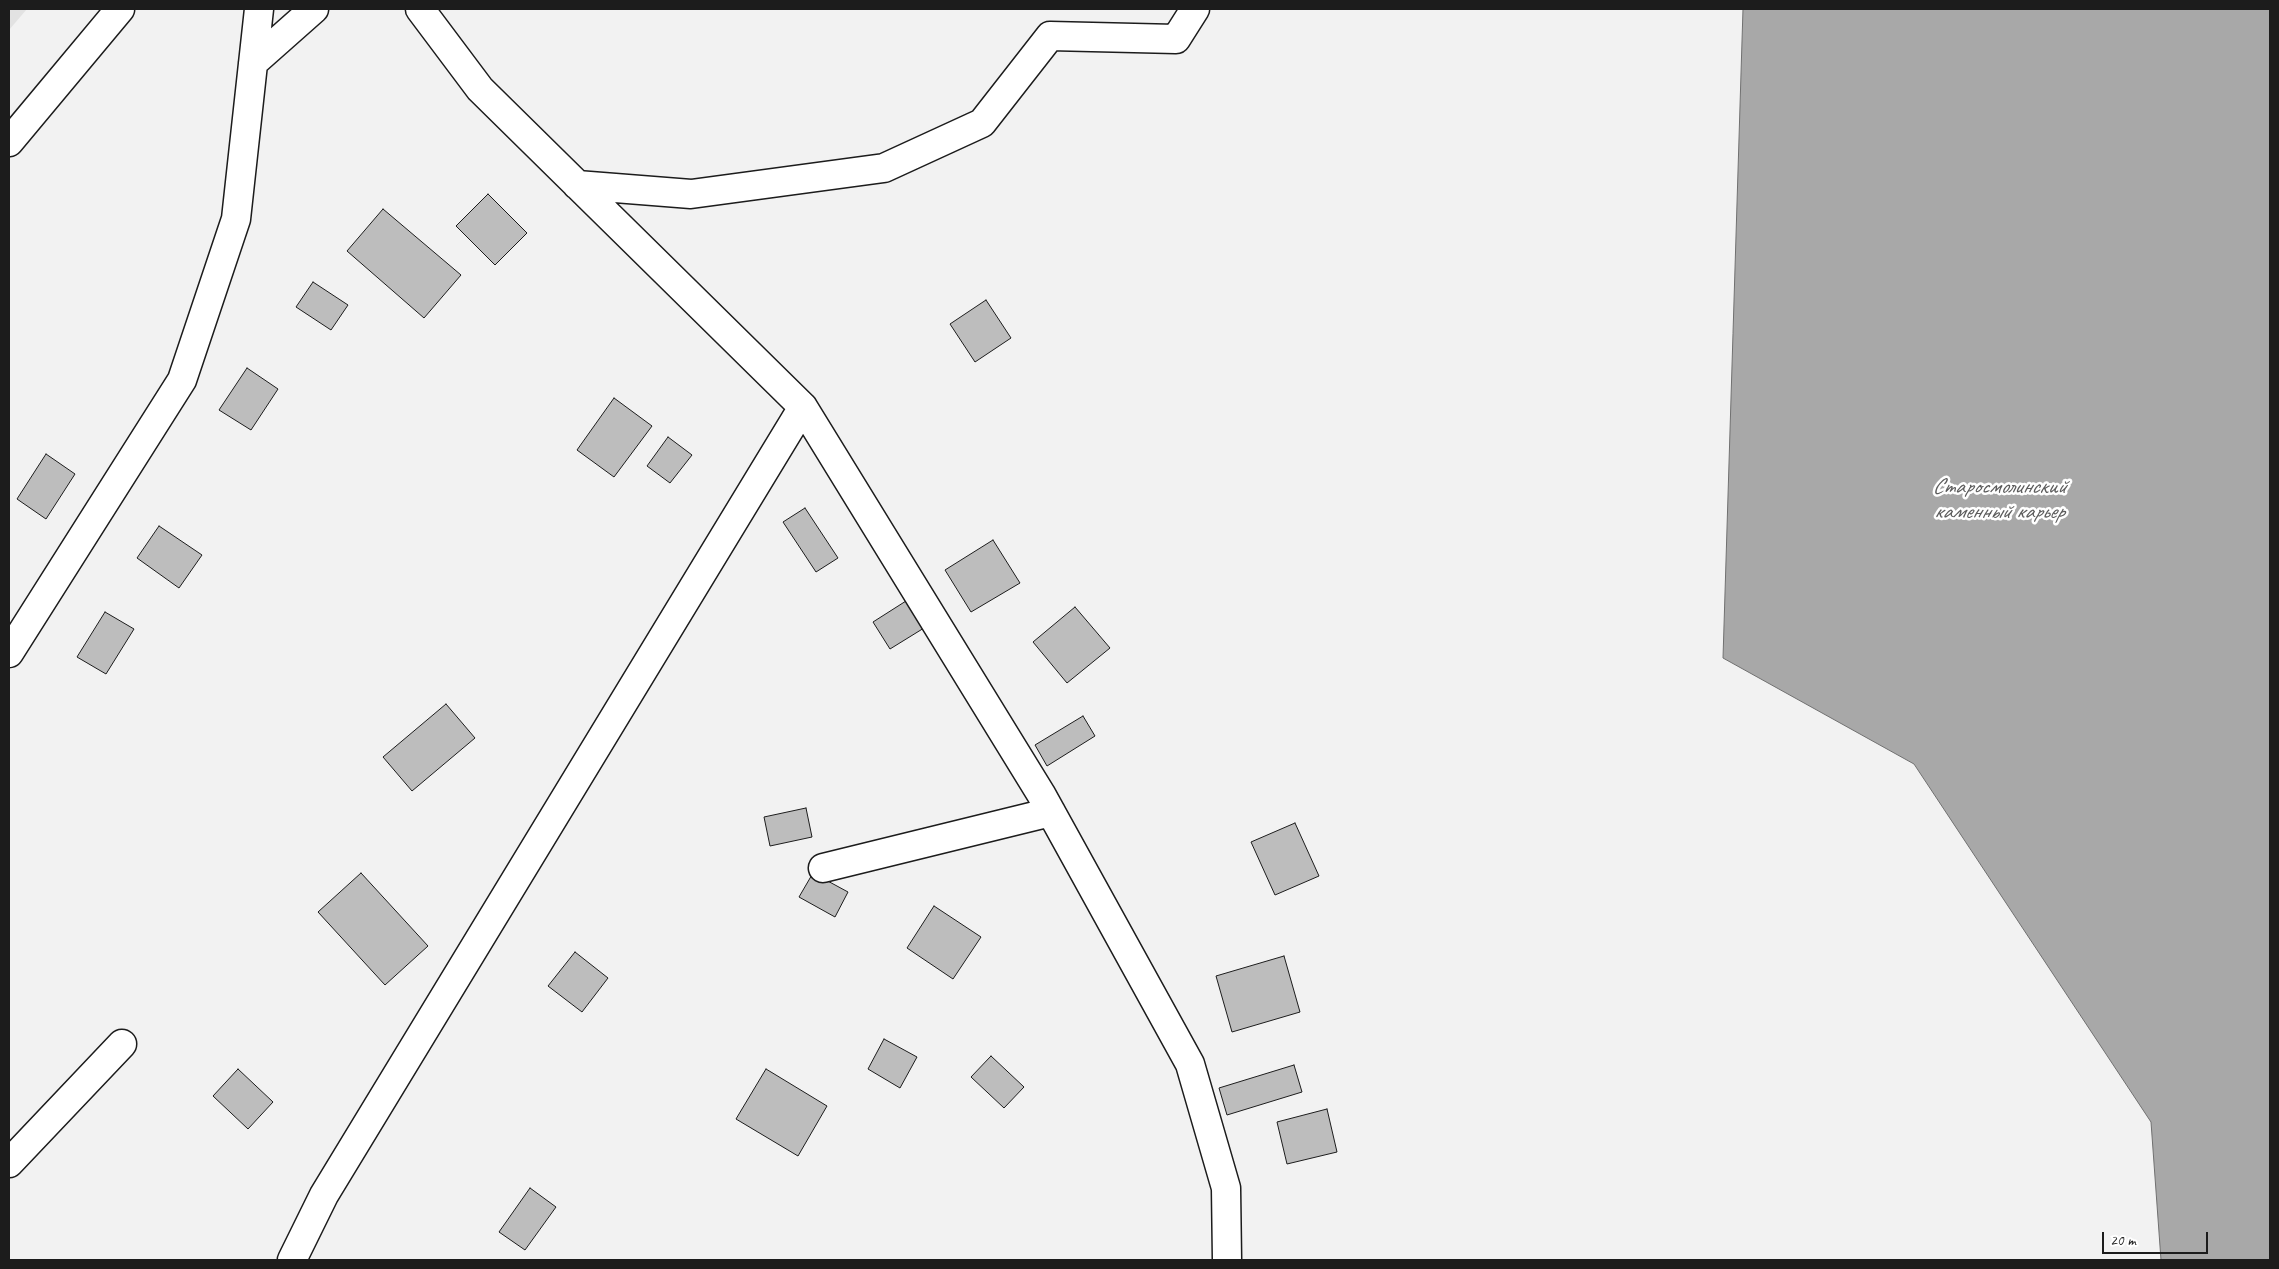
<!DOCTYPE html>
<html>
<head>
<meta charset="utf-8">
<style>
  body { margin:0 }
  #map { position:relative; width:2279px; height:1269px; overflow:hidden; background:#f2f2f2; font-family:Caveat,sans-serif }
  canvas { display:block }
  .frame { position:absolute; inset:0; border:10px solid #1c1c1c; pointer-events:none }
  .scale { position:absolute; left:2102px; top:1232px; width:106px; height:22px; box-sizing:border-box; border:2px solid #1c1c1c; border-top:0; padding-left:6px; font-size:15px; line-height:18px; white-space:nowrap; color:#1c1c1c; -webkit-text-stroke:4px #fff; paint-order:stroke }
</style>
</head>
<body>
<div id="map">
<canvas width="2279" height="1269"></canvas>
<div class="frame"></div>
<div class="scale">20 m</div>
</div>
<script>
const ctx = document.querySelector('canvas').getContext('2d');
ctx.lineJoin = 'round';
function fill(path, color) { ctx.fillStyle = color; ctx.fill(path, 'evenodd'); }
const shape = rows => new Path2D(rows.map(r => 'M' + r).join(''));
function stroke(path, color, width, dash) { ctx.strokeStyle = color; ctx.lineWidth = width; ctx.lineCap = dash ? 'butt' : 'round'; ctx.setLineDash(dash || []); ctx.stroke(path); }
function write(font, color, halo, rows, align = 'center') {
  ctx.font = font + ' Caveat,sans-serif'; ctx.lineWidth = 5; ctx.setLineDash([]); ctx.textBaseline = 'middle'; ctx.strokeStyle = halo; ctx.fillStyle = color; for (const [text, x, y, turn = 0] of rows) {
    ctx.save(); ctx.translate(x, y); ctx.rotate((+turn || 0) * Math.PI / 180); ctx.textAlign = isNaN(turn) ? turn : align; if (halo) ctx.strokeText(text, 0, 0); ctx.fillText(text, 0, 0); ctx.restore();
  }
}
const built = shape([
  [9,9,27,9,9,30]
]);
const water = shape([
  [1743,9,2270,9,2270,1260,2161,1260,2151,1122,1914,764,1723,658,1743,9]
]);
const building = shape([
  [488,194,527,233,495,265,456,226,488,194],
  [383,209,461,275,424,318,347,251,383,209],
  [313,282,348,305,331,330,296,307,313,282],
  [986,300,1011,338,975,362,950,324,986,300],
  [247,368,278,389,251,430,219,410,247,368],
  [614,398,652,426,614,477,577,450,614,398],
  [668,437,692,455,670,483,647,466,668,437],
  [46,454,75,474,46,519,17,499,46,454],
  [805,508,838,558,816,572,783,522,805,508],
  [159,526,202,555,179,588,137,558,159,526],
  [993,540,1020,583,971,612,945,570,993,540],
  [906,601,924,628,890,649,873,622,906,601],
  [1075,607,1110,648,1067,683,1033,642,1075,607],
  [105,612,134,629,106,674,77,657,105,612],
  [446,704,475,738,412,791,383,757,446,704],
  [1083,716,1095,736,1047,766,1035,745,1083,716],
  [806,808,812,837,770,846,764,817,806,808],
  [1295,823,1319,876,1275,895,1251,842,1295,823],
  [361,873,428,946,385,985,318,912,361,873],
  [813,873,848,892,835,917,799,897,813,873],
  [934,906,981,937,953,979,907,948,934,906],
  [575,952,608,978,582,1012,548,986,575,952],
  [1284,956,1300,1012,1232,1032,1216,976,1284,956],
  [884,1039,917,1057,900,1088,868,1069,884,1039],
  [991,1056,1024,1087,1004,1108,971,1077,991,1056],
  [1294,1065,1302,1092,1227,1115,1219,1088,1294,1065],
  [238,1069,273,1102,248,1129,213,1096,238,1069],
  [766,1069,827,1106,798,1156,736,1119,766,1069],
  [1327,1109,1337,1152,1287,1164,1277,1122,1327,1109],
  [530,1188,556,1207,525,1250,499,1232,530,1188]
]);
const minor = shape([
  [420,9,480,89,803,407,1041,794,1190,1064,1226,1188,1227,1260],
  [253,63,314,9],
  [9,142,120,9],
  [577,185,691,194,884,168,982,123,1050,36,1176,39,1195,9],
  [9,653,182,380,236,219,259,9],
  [823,868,1051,812],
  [9,1163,122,1044],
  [292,1260,324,1195,803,407]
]);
const waterNames = [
  ["Старосмолинский",1999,487],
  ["каменный карьер",1999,512]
];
fill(built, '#e2e2e2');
fill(water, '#a8a8a8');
stroke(water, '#707070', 1);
fill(building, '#bdbdbd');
stroke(building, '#1c1c1c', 1);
stroke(minor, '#1c1c1c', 31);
stroke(minor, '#fff', 28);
write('italic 22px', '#5b5b5b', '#fff', waterNames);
</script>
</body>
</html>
